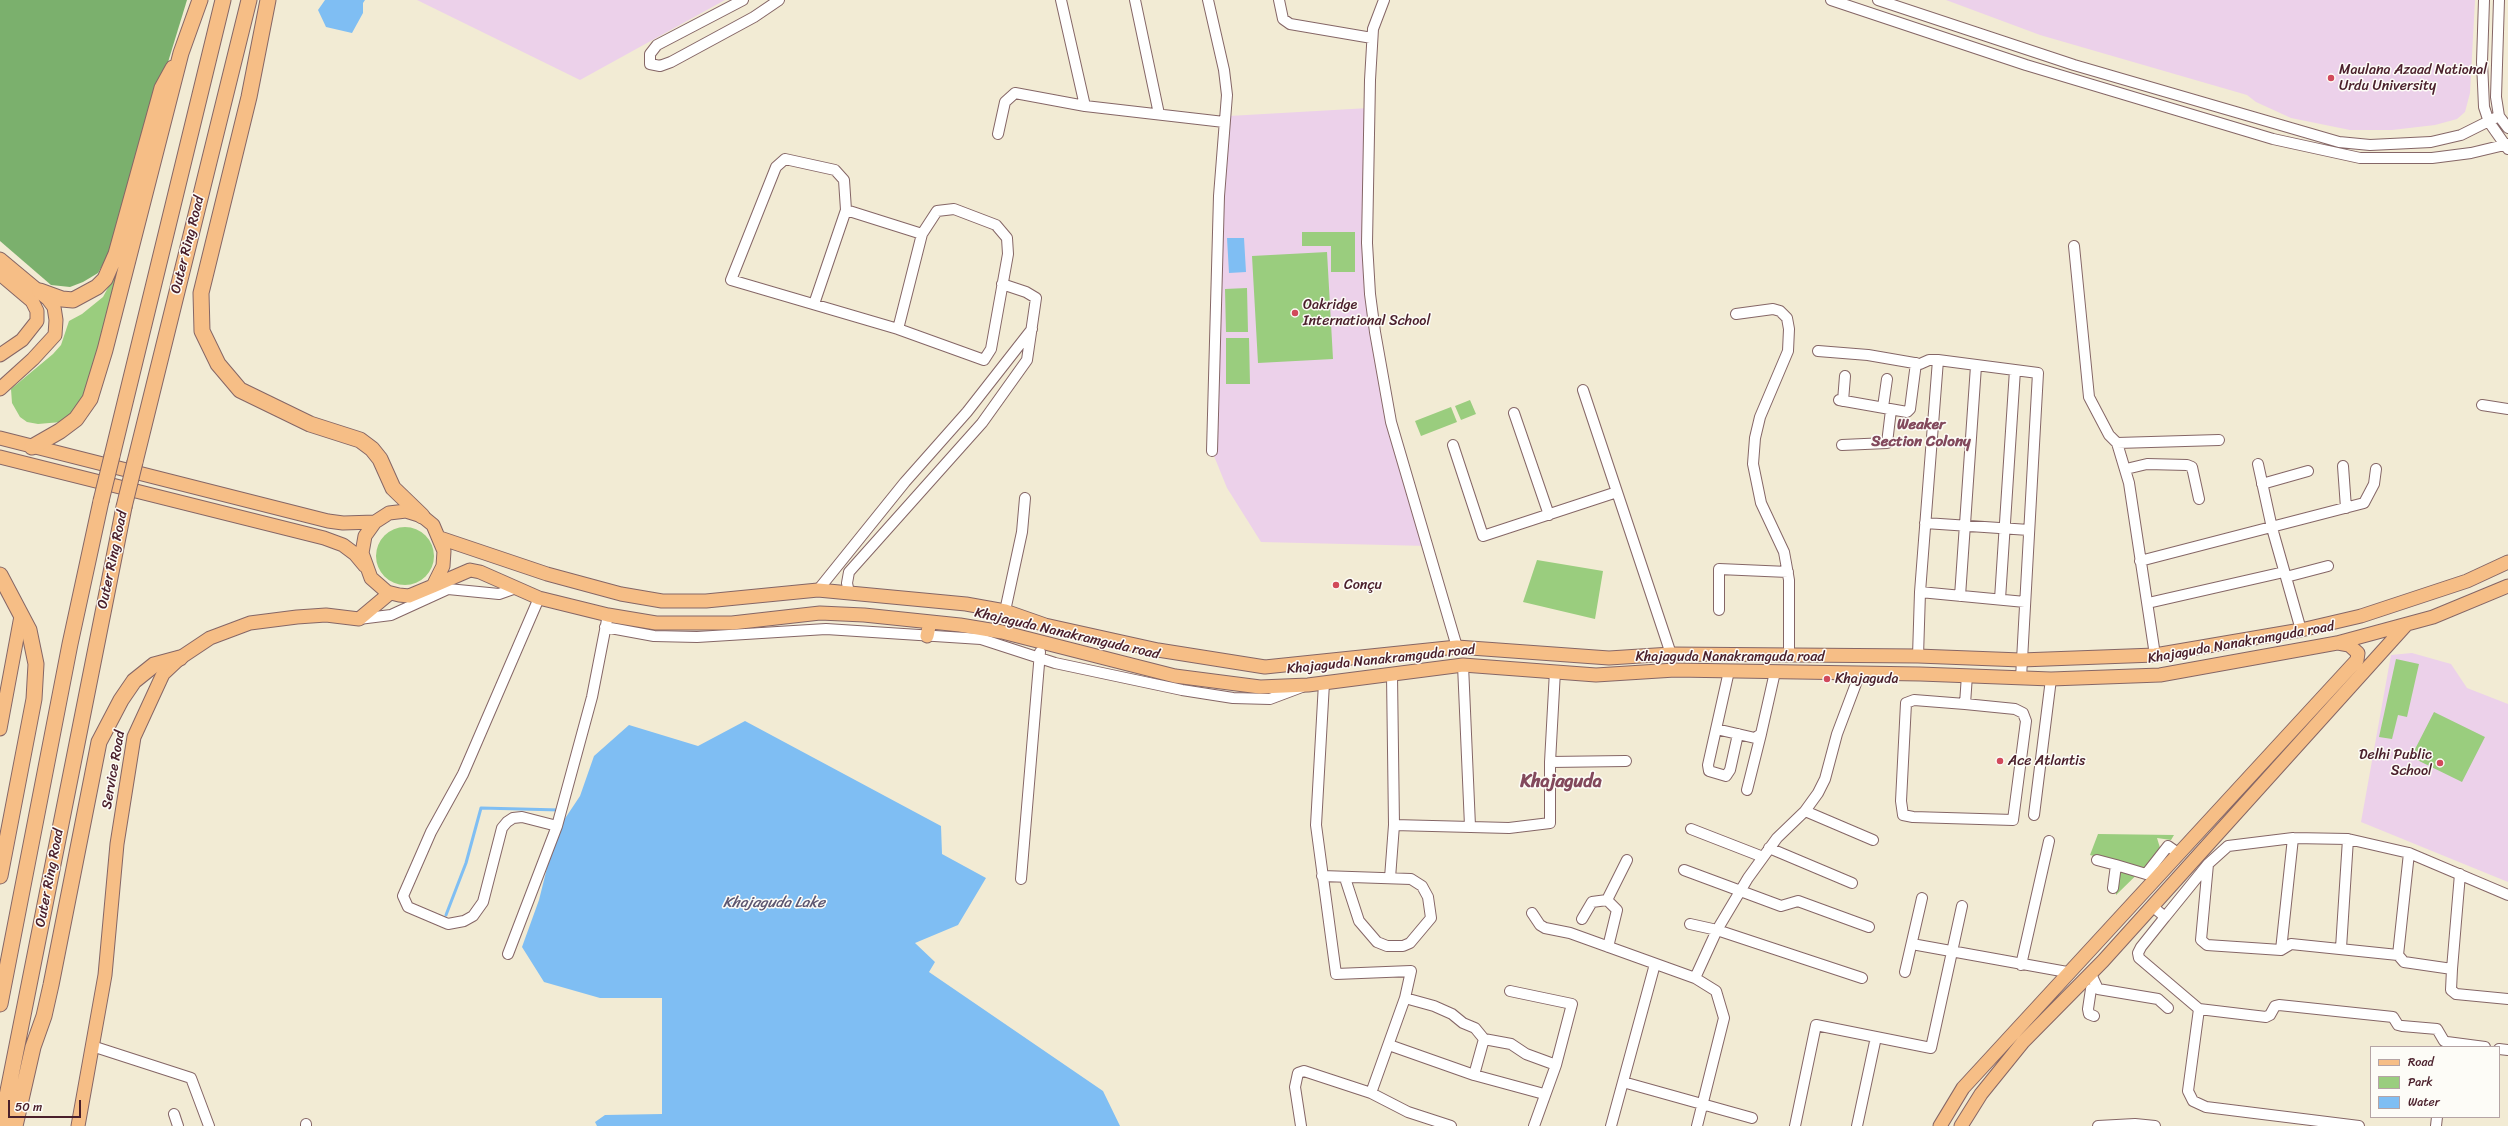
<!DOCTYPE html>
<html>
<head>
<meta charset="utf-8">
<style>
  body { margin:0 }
  #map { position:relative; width:2508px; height:1126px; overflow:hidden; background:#f2ebd4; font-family:Sriracha,sans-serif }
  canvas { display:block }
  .legend { position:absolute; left:2370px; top:1046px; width:130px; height:72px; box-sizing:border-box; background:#fdfcf7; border:1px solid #b5a4a5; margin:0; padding:5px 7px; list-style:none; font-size:12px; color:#4a1f2b }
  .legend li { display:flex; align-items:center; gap:8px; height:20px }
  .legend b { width:20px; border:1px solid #b5a4a5 }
  .scale { position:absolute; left:8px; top:1100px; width:73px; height:18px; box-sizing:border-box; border:2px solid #4a1f2b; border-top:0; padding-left:5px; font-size:12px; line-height:14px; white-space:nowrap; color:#4a1f2b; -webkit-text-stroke:3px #fdfcf7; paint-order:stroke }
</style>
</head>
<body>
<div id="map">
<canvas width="2508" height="1126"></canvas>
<ul class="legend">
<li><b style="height:5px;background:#f6be86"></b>Road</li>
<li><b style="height:11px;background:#9acd7e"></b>Park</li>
<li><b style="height:11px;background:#7fbef3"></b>Water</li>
</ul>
<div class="scale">50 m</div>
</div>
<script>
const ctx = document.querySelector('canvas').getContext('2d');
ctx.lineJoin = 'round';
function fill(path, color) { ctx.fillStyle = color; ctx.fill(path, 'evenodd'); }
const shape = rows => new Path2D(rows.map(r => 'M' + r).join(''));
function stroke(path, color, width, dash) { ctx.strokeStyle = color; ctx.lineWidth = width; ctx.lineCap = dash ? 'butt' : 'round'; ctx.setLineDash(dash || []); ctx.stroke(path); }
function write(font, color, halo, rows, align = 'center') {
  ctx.font = font + ' Sriracha,sans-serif'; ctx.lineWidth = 3; ctx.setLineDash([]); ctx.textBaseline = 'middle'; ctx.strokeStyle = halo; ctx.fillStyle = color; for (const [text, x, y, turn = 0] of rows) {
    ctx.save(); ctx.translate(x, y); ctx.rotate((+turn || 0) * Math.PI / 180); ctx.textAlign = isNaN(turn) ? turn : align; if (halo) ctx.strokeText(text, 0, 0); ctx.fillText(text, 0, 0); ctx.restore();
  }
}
const built = shape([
  [417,0,725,0,580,80],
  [1946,0,2475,0,2470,93,2465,112,2457,119,2435,125,2392,130,2350,130,2291,118,2256,102,2247,95,2040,35],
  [1369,108,1367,243,1383,375,1428,546,1261,542,1227,488,1212,451,1224,122,1229,116],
  [2412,653,2451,664,2467,688,2508,704,2508,882,2361,822,2391,655]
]);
const green = shape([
  [1302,232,1355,232,1355,272,1331,272,1331,246,1302,246],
  [1327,252,1333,359,1258,363,1252,256],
  [120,265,91,387,70,415,61,422,38,424,27,422,20,417,12,403,11,389,53,354,61,345,69,321,82,314,103,297],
  [1247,288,1248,332,1226,332,1225,289],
  [1226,338,1249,338,1250,384,1226,384],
  [1470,400,1476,414,1461,420,1455,406],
  [1451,407,1457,422,1421,436,1415,421],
  '376 556a29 29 0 1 1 58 0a29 29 0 1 1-58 0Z',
  [1537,560,1603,571,1595,619,1523,602],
  [2396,659,2419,664,2407,717,2398,715,2392,739,2379,737],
  [2434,712,2485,737,2462,782,2411,757],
  [2098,834,2174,835,2171,840,2157,838,2161,851,2116,895,2114,861,2090,855]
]);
const forest = shape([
  [0,0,187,0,110,252,98,273,83,282,70,287,51,285,0,241]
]);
const water = shape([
  [325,0,365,0,363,3,363,13,352,33,326,27,318,10],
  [1227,238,1244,238,1246,272,1229,273],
  [745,721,941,826,942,854,986,878,958,925,915,943,935,962,929,972,1103,1091,1120,1126,597,1126,595,1122,605,1115,662,1114,662,998,600,998,544,982,522,947,539,900,556,832,580,796,594,756,629,725,698,746]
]);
const stream = shape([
  [446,915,466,863,481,808,560,810]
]);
const minor = shape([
  [743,0,657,45,650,54,650,64,660,66,671,62,754,17,779,0],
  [1061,0,1085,106],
  [1135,0,1159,114],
  [1208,0,1224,70,1227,95,1219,196,1212,451],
  [1279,0,1283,19,1290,24,1372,38],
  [1384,0,1373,29,1370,80,1367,243,1370,294,1375,332,1391,422,1457,647],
  [1831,0,2026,65,2273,139,2360,158,2432,158,2471,153,2508,144],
  [1878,0,2074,65,2339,142,2370,145,2431,142,2461,135,2499,116],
  [2484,0,2482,62,2484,107,2489,122,2508,149],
  [2499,0,2496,97,2499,116,2508,128],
  [998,134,1005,102,1015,93,1085,106,1224,122],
  [846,210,922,234,898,329,984,360,991,349,1008,254,1007,238,996,225,954,209,937,211,922,234],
  [2074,246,2089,397,2109,435,2117,443],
  [1002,284,1026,292,1036,298],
  [814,304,846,210,844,180,835,170,785,159,776,167,731,280,898,329],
  [1736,314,1773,309,1780,311,1787,318,1789,329,1788,351,1760,417,1755,438,1753,464,1761,503,1784,552,1786,563,1789,580,1789,655],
  [1818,351,1868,355,1920,364,1929,360,1938,360],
  [1583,390,1671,654],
  [1839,400,1907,412,1910,409,1916,363],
  [1843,401,1845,376],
  [2482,405,2508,409],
  [1883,407,1887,379],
  [1514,413,1549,515],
  [1453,445,1483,536,1617,492],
  [1842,445,1887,443,1891,410],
  [2258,464,2272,528,2301,630],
  [2343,466,2346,508],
  [2126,469,2147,464,2187,465,2192,467,2199,499],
  [2262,484,2308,471],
  [1925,523,2029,530],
  [2140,561,2364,503,2374,484,2376,469],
  [2286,577,2328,566],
  [818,590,905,482,967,412,1032,329],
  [1920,592,2025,602],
  [849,593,847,583,849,572,982,423,1027,360,1036,298],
  [1960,596,1976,366],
  [2000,599,2015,370],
  [2148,603,2284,572],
  [1719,610,1719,569,1788,572],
  [1005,611,1022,532,1025,498],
  [359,619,391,615,448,589,499,594,516,588],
  [605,627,654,636,697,637,826,629,981,639,1055,663,1182,690,1233,698,1270,699,1302,687],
  [2155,655,2129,483,2117,443,2219,440],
  [1918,656,1920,592,1938,360,2038,373,2021,678],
  [1463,665,1470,826],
  [1729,671,1708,765,1709,771,1726,776,1730,770,1738,734],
  [1324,683,1316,825,1336,974,1411,971,1405,998,1371,1093],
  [1965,704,1914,700,1906,703,1901,801,1903,815,1913,817,2013,820,2026,721,2023,713,2015,709,1965,704,1967,675],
  [1716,729,1755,738,1761,734,1775,672],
  [1550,762,1626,761],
  [1747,790,1761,734],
  [1805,811,1873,840],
  [2034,815,2051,679],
  [1394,825,1509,828,1550,823,1550,762,1555,671],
  [557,826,592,697,607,620],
  [1691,829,1763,857],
  [1769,848,1852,883],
  [2097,860,2116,865],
  [2208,864,2201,940,2207,945,2281,950,2291,944,2398,955,2404,962,2452,969,2451,990,2456,994,2508,999],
  [1684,870,1781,906,1798,901,1869,927],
  [1322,876,1411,879,1422,886,1428,897,1431,918,1410,943,1403,946,1387,946,1377,942,1359,921,1345,878],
  [1390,878,1394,825,1392,675],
  [1021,879,1040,652],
  [2113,888,2116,865,2146,874,2168,846,2178,853],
  [1607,900,1617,910,1608,947],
  [2152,906,2165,917,2141,947,2138,953,2139,958,2199,1009,2188,1091,2193,1101,2206,1107,2359,1126],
  [1532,913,1540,925,1545,928,1570,933,1695,978,1716,991,1724,1018,1697,1126],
  [2165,917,2208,864,2228,846,2293,838,2348,839,2409,853,2508,895],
  [1582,919,1592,902,1607,900,1627,860],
  [1690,924,1717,930,1862,978],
  [1912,944,2067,972],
  [2341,948,2348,839],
  [2281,950,2293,838],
  [508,954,557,826,522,817,513,818,507,822,502,828,483,902,473,916,464,921,448,924,408,907,403,896,431,832,463,774,539,598],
  [2398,955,2409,853],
  [2021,965,2049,841],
  [2452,969,2460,874],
  [1905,972,1922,898],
  [2091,974,2098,989,2158,999,2168,1008],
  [1695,978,1717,930,1748,878,1777,838,1805,811,1818,793,1825,779,1837,734,1860,673],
  [2091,989,2088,1009,2089,1014,2094,1016],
  [1510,991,1572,1004,1556,1065,1534,1126],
  [1405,998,1434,1006,1452,1014,1463,1023,1475,1028,1484,1039,1511,1044,1526,1054,1556,1065],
  [2199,1009,2266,1017,2270,1015,2275,1006,2279,1005,2393,1017,2398,1025,2402,1026,2437,1029,2444,1041,2447,1042,2485,1047],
  [1389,1045,1474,1075,1484,1039],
  [92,1046,191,1078,209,1126],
  [2499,1049,2508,1050],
  [1474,1075,1544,1094],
  [1623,1082,1752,1118],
  [174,1114,178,1126],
  [306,1124,306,1126],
  [1301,1126,1295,1087,1298,1073,1304,1071,1371,1093,1408,1112,1451,1126],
  [1611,1126,1655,964],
  [1795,1126,1816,1025,1876,1037],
  [1857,1126,1876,1037,1931,1048,1962,906],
  [2098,1126,2135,1124,2155,1126],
  [2436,1126,2437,1117]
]);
const major = shape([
  [0,259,48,299,54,307,56,320,55,335,33,359,0,389],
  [0,274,32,301,37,311,37,321,22,340,0,355],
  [0,438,328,521,343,523,375,522,389,513,406,511,422,516,433,525,444,551,443,566,433,586,409,596,399,595,387,592,371,578,362,553,365,536,375,522],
  [0,457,324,538,343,545,355,554,365,566],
  [440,538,547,574,621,594,662,601,706,601,818,590,966,604,1005,611,1045,625,1158,650,1265,667,1457,647,1609,658,1671,654,1918,656,2021,660,2155,655,2301,630,2361,616,2467,581,2508,562],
  [433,586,470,570,480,572,539,598,608,615,656,623,732,623,820,613,864,615,960,625,1002,632,1175,676,1260,687,1308,685,1463,665,1596,675,1675,670,1920,674,2051,679,2160,675,2337,643,2433,617,2508,586],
  [927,636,930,622],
  [0,729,21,616],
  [78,1126,105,975,117,844,134,737,163,674,180,658,210,638,250,623,297,617,326,615,359,619,390,593],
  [1940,1126,1963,1088,2357,660,2358,653,2349,645,2338,643],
  [1961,1126,1981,1094,2023,1042,2103,961,2406,625]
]);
const highway = shape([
  [268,0,249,97,201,293,202,331,218,364,240,390,310,424,360,440,372,449,380,459,393,488,422,516],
  [40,291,62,299,73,300,97,287,105,279,116,254,162,88,173,68],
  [32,447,60,431,76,419,90,399,105,350,181,53,200,0],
  [112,456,223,0],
  [135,462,249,0],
  [0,575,29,630,36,664,34,699,0,876],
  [0,1004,70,644,101,501],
  [1,1126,124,507],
  [15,1126,33,1047,44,1016,51,985,99,742,121,700,134,681,154,665,180,658]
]);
const highwayBridge = shape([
  [101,501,112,456],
  [124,507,135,462]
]);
const markers = [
  [2331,78,4,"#d1495b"],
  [1295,313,4,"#d1495b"],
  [1336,585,4,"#d1495b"],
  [1827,679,4,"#d1495b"],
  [2000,761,4,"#d1495b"],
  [2440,763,4,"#d1495b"]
];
const poiNames = [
  ["Maulana Azaad National",2339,70],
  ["Urdu University",2339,86],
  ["Oakridge",1303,305],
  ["International School",1303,321],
  ["Conçu",1344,585],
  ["Khajaguda",1835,679],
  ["Delhi Public",2432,755,"right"],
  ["School",2432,771,"right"],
  ["Ace Atlantis",2008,761]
];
const streetNames = [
  ["Outer Ring Road",188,245,-76],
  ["Outer Ring Road",113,560,-78],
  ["Khajaguda Nanakramguda road",1067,634,13],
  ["Khajaguda Nanakramguda road",2241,643,-10],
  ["Khajaguda Nanakramguda road",1730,657],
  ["Khajaguda Nanakramguda road",1381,660,-6],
  ["Service Road",114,770,-80],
  ["Outer Ring Road",50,878,-79]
];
const neighbourhoodNames = [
  ["Weaker",1921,425],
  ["Section Colony",1921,442]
];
const waterNames = [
  ["Khajaguda Lake",774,903]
];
const districtNames = [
  ["Khajaguda",1561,782]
];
fill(built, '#ecd1ea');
fill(green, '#9acd7e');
fill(forest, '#7bb06d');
fill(water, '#7fbef3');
stroke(stream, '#7fbef3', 3);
stroke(minor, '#856666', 12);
stroke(major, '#856666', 15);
stroke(highway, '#856666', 17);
stroke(minor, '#fff', 10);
stroke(major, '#f6be86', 13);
stroke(highway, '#f6be86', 15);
stroke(highwayBridge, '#856666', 17, []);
stroke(highwayBridge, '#f6be86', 15);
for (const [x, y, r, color] of markers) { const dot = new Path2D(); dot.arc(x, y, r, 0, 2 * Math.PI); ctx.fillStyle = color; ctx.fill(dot); stroke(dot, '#fdfcf7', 1.5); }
write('14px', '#4a1f2b', '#fdfcf7', poiNames, 'left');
write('14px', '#4a1f2b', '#fdfcf7', streetNames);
write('bold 15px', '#82495c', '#fdfcf7', neighbourhoodNames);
write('italic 15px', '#5d5771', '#fdfcf7', waterNames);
write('bold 18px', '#82495c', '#fdfcf7', districtNames);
</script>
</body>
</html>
